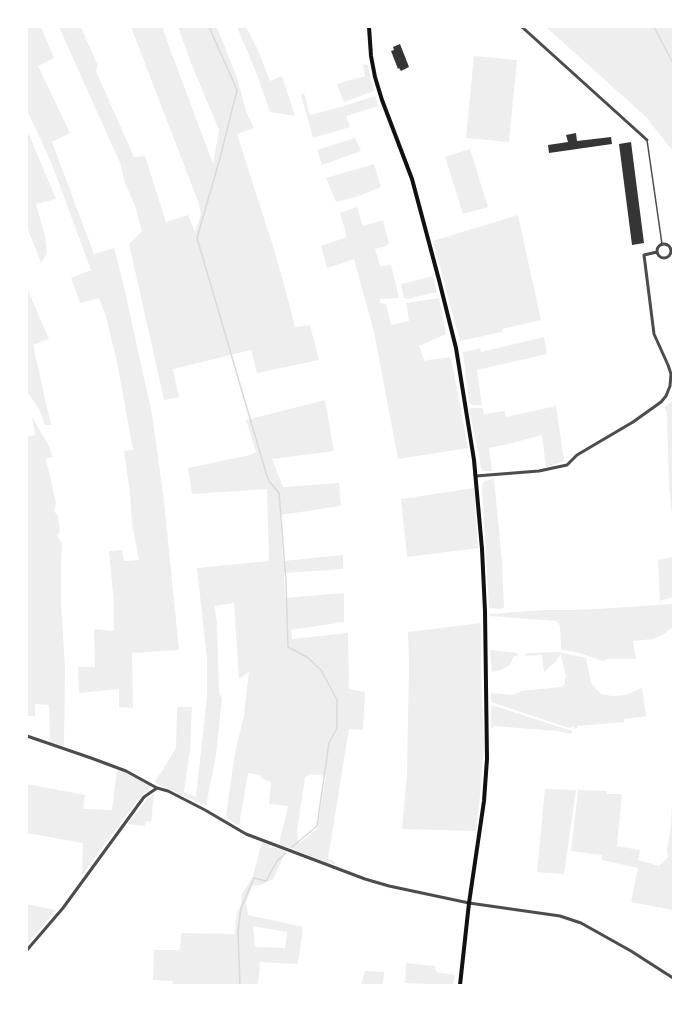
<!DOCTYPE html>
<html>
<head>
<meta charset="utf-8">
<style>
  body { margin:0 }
  #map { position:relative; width:700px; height:1012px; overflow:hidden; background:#fff; font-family:Cabin,sans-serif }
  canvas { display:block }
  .frame { position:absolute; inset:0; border:28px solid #fff; pointer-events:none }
</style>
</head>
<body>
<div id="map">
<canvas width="700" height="1012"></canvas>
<div class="frame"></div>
</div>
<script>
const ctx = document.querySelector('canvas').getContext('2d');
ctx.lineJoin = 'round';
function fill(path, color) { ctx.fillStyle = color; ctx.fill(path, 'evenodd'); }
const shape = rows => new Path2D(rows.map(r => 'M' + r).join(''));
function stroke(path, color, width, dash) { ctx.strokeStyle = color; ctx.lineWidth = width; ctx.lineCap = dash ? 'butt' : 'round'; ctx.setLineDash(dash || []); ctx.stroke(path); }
const green = shape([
  [27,27,41,27,54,58,38,66,70,133,52,142,94,254,114,248,123,282,152,414,164,501,179,650,132,653,133,708,119,707,119,689,79,693,78,667,95,667,94,629,114,631,114,604,109,551,122,550,124,561,139,560,132,524,130,494,124,451,133,450,117,362,106,317,99,298,80,303,71,278,91,270,51,162,27,110],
  [59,27,81,27,98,66,96,71,134,157,145,156,166,222,188,215,195,232,201,215,199,204,131,27,162,27,213,164,219,130,193,68,178,27,217,27,237,78,246,111,254,128,237,134,272,243,285,288,295,327,310,325,319,360,257,373,251,350,173,369,179,397,164,400,129,244,142,231,135,206,124,180,121,165],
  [237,27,246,27,257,48,270,81,282,76,295,116,270,112,256,72],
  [546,27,673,27,673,151,646,117],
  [474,56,517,60,509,142,466,138],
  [363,64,368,65,374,91,344,102,337,84,365,76],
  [304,93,310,115,344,106,375,96,378,106,346,116,350,127,313,138,301,95],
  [27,130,56,199,36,204,45,236,47,253,41,263,27,227],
  [355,138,361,151,322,165,317,150],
  [470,149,488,207,463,214,445,157],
  [374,164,381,187,359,196,336,202,326,178],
  [357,207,363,226,383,220,389,243,386,246,375,249,380,266,391,265,399,298,380,299,380,303,386,304,391,325,409,321,406,303,439,298,446,334,419,346,425,362,428,360,451,357,468,448,398,459,374,332,354,259,327,268,321,246,347,237,340,213],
  [518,215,541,320,502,329,502,332,460,341,433,241],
  [433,276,437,292,408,299,404,298,401,284],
  [27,288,49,339,33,345,51,425,45,425,39,409,27,391],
  [544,337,547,354,477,370,482,405,472,405,469,402,463,352,480,348,481,352],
  [325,400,334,451,272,459,283,487,339,483,341,506,280,515,283,561,343,555,343,569,284,573,285,598,344,593,344,622,291,630,292,639,348,633,349,689,365,692,363,730,349,729,328,859,336,862,334,865,279,844,288,806,269,804,271,782,261,778,261,775,248,773,239,826,226,817,234,758,244,715,249,672,239,679,234,603,214,606,217,622,219,693,222,698,216,755,206,806,166,788,158,785,155,781,166,765,176,747,177,707,192,707,190,749,184,792,196,797,207,697,207,660,197,568,269,561,267,489,192,494,188,468,250,455,256,452,246,420],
  [310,774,326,776,317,829,300,843,298,840,297,830,305,778],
  [673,400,673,527,669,485,667,413,664,407],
  [556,406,564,461,546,467,542,435,508,444,489,448,492,471,483,471,481,469,479,454,469,410,472,408,483,408,484,414,505,411,506,417],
  [32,417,50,448,53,457,47,458,46,462,48,468,56,503,54,511,58,516,60,532,57,535,62,544,61,564,61,602,65,668,64,746,50,742,49,705,35,704,35,716,27,716,27,437,35,435],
  [494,479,502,561,504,608,500,609,489,608,482,486,484,481],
  [474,488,478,548,407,557,401,499],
  [673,557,673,597,660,601,658,560],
  [673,603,673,627,664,634,653,639,633,641,636,659,607,659,603,661,579,653,561,649,560,626,557,621,490,616,490,614,544,610,573,610,597,609,671,604],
  [481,623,481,673,484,745,480,796,476,831,402,829,407,775,409,664,408,632],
  [490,650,517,653,518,656,514,656,510,665,501,670,492,672],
  [558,652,586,658,591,683,601,694,613,696,626,695,642,688,646,716,624,719,624,722,578,726,576,729,573,726,570,728,563,726,491,702,491,693,513,695,521,691,561,687,565,684,565,680,566,677,561,654,555,662,544,672,542,655,524,656,526,653],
  [491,705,572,731,572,734,557,731,493,726,493,728,491,728],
  [117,769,149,784,151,787,140,797,82,875,83,843,27,833,27,784,85,795,83,809,112,810],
  [545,789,576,790,564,874,537,872],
  [578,790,606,791,607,794,622,794,617,846,640,850,638,860,659,866,668,857,667,850,671,827,672,803,673,802,673,910,631,902,638,868,602,860,602,855,571,851],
  [154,794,151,822,146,821,145,826,128,824,146,800],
  [262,842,269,845,269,848,273,847,286,851,273,879,261,885,252,886,246,903,248,915,303,927,298,964,260,962,258,985,172,985,173,981,153,980,154,950,180,950,181,933,235,934,236,922,237,912,241,905,242,894,253,876],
  [253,926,287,932,285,948,255,947],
  [27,904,56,910,27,944],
  [406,963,435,966,436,972,455,975,453,985,405,983],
  [365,971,384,972,383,985,361,985]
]);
const stream = shape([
  [209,27,237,90,220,158,197,238,266,473,269,481,279,493,286,581,288,647,307,657,321,670,337,700,337,728,329,743,317,826,292,847],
  [654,27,673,63],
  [240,985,238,931,241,908,254,878,266,881,277,861,286,853]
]);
const building = shape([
  [400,44,409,67,401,71,399,68,398,69,391,51,394,50,393,47],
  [576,133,577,141,611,137,612,144,549,153,548,145,568,142,566,135],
  [631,142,644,243,632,245,619,144]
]);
const service = shape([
  [647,140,662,244]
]);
const minor = shape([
  [522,27,647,140],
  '657 251a7 7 0 1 1 14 0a7 7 0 1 1-14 0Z',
  [476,476,539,471,567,465,577,455,633,422,661,402,666,396,670,386,671,374,668,365,654,334,644,255,657,252],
  [27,736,91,758,126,771,157,788,168,791,205,810,246,834,365,879,389,886,469,903,560,916,581,923,631,951,673,978],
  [27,950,63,908,144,797,157,788]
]);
const secondary = shape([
  [369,27,371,56,375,77,382,100,412,179,439,280,456,348,474,460,482,549,485,611,487,759,484,801,469,903,460,985]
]);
fill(green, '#eee');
stroke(stream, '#d9d9d9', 1.5);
fill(building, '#353535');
stroke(service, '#4c4c4c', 1.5);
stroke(minor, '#4c4c4c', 3);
stroke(secondary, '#111', 4);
</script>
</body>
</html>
